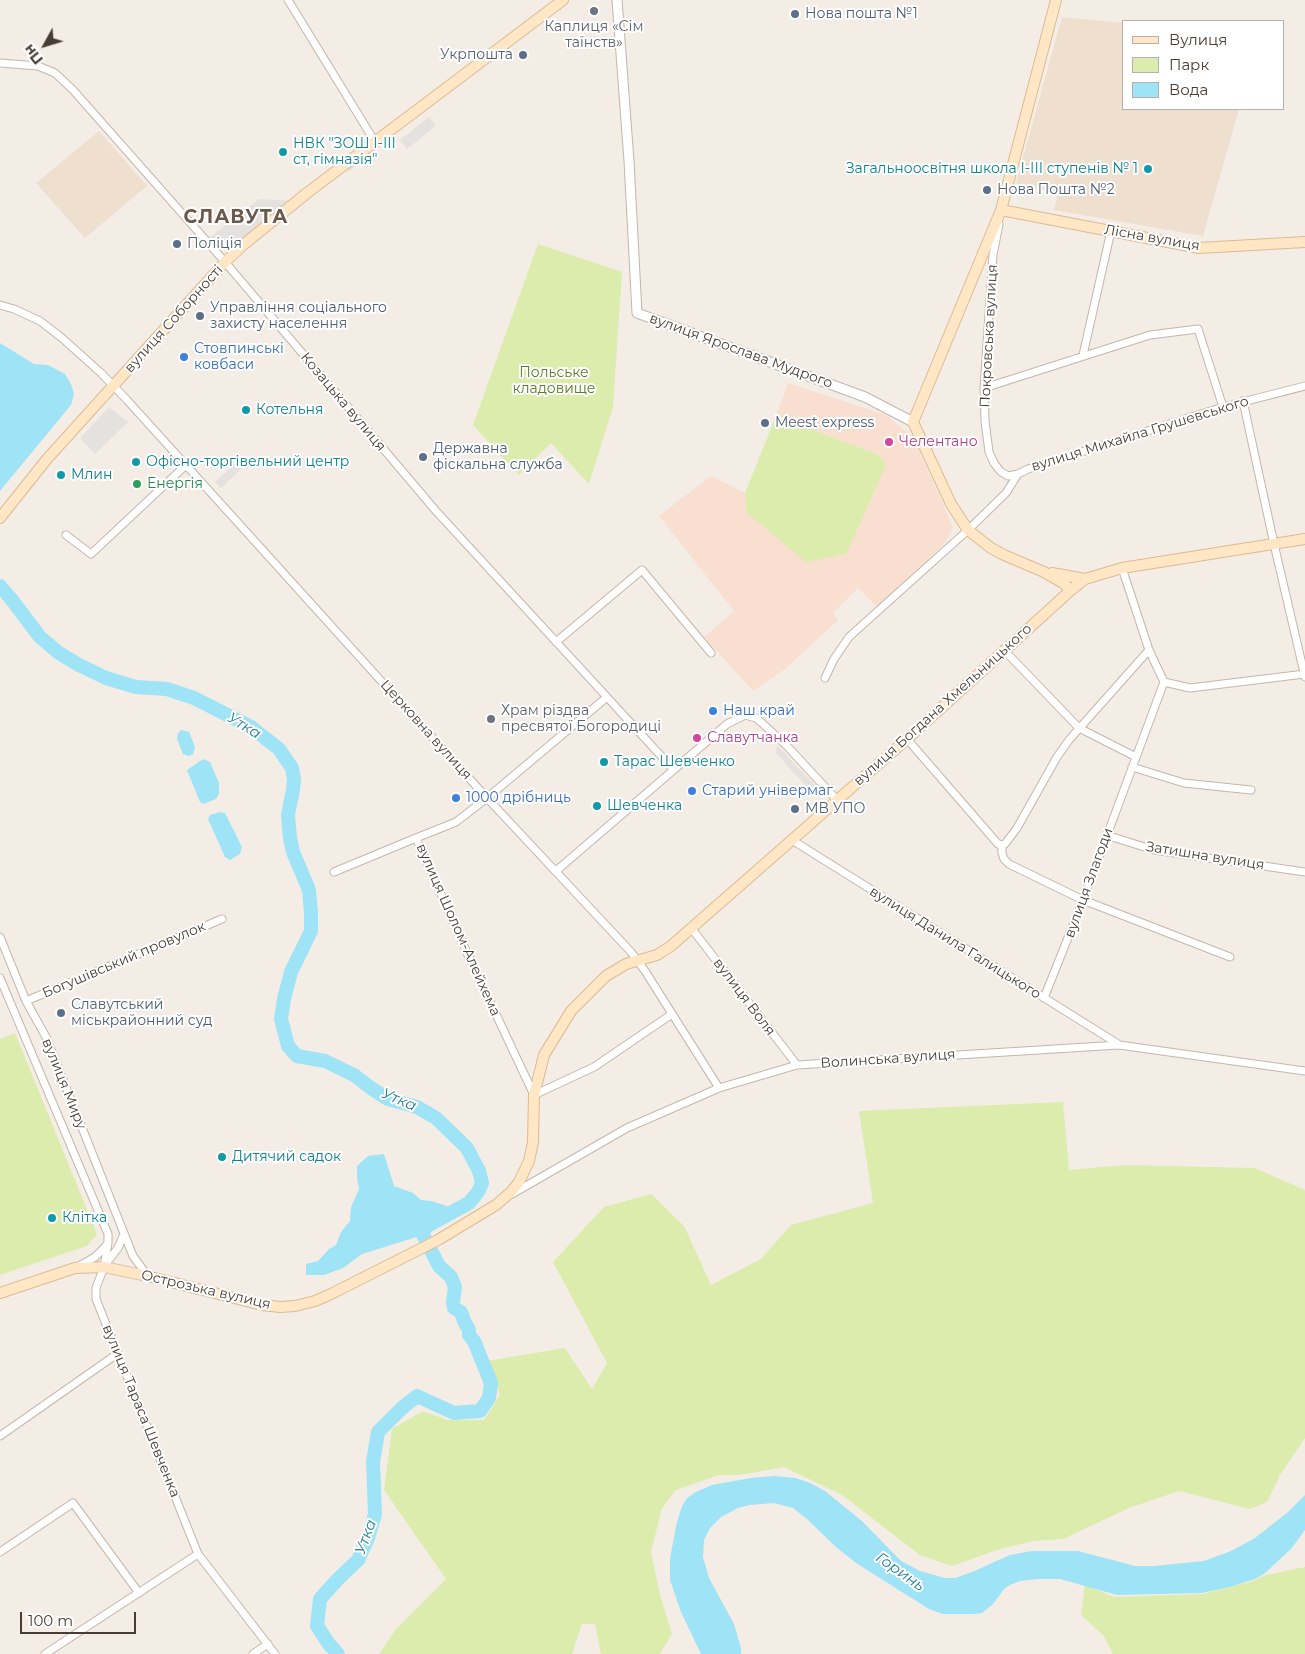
<!DOCTYPE html>
<html>
<head>
<meta charset="utf-8">
<style>
  body { margin:0 }
  #map { position:relative; width:1305px; height:1654px; overflow:hidden; background:#f4ede6; font-family:Montserrat,sans-serif }
  canvas { display:block }
  .legend { position:absolute; left:1122px; top:20px; width:162px; height:90px; box-sizing:border-box; background:#fff; border:1px solid #b6b1ae; margin:0; padding:6px 9px; list-style:none; font-size:15px; color:#483d35 }
  .legend li { display:flex; align-items:center; gap:10px; height:25px }
  .legend b { width:25px; border:1px solid #b6b1ae }
  .north { position:absolute; left:20px; top:20px; width:50px; height:50px; -webkit-text-stroke:4px #fff; paint-order:stroke; rotate:231deg; font-size:14px; font-weight:700; line-height:20px; text-align:center; color:#483d35 }
  .north::after { content:''; display:block; margin:auto; width:18px; height:22px; background:#483d35; clip-path:polygon(50% 0,100% 100%,50% 72%,0 100%) }
  .scale { position:absolute; left:20px; top:1612px; width:116px; height:22px; box-sizing:border-box; border:2px solid #483d35; border-top:0; padding-left:6px; font-size:15px; line-height:18px; white-space:nowrap; color:#483d35; -webkit-text-stroke:4px #fff; paint-order:stroke }
</style>
</head>
<body>
<div id="map">
<canvas width="1305" height="1654"></canvas>
<ul class="legend">
<li><b style="height:6px;background:#ffe6c5"></b>Вулиця</li>
<li><b style="height:14px;background:#dbecac"></b>Парк</li>
<li><b style="height:14px;background:#9ee3f6"></b>Вода</li>
</ul>
<div class="north">Пн</div>
<div class="scale">100 m</div>
</div>
<script>
const ctx = document.querySelector('canvas').getContext('2d');
ctx.lineJoin = 'round';
function fill(path, color) { ctx.fillStyle = color; ctx.fill(path, 'evenodd'); }
const shape = rows => new Path2D(rows.map(r => 'M' + r).join(''));
function stroke(path, color, width, dash) { ctx.strokeStyle = color; ctx.lineWidth = width; ctx.lineCap = dash ? 'butt' : 'round'; ctx.setLineDash(dash || []); ctx.stroke(path); }
function write(font, color, halo, rows, align = 'center') {
  ctx.font = font + ' Montserrat,sans-serif'; ctx.lineWidth = 4; ctx.setLineDash([]); ctx.textBaseline = 'middle'; ctx.strokeStyle = halo; ctx.fillStyle = color; for (const [text, x, y, turn = 0] of rows) {
    ctx.save(); ctx.translate(x, y); ctx.rotate((+turn || 0) * Math.PI / 180); ctx.textAlign = isNaN(turn) ? turn : align; if (halo) ctx.strokeText(text, 0, 0); ctx.fillText(text, 0, 0); ctx.restore();
  }
}
const commercial = shape([
  [788,383,886,415,913,437,953,527,945,543,877,607,858,588,833,613,838,620,784,670,753,691,704,637,734,611,659,516,711,476,745,493,746,512,879,455,776,416]
]);
const education = shape([
  [1062,17,1124,23,1124,109,1239,109,1203,236,1054,210,1058,194,1016,183],
  [99,131,147,186,85,238,36,183]
]);
const green = shape([
  [538,244,622,272,613,407,589,484,551,443,519,475,473,425],
  [776,416,879,455,886,465,846,554,806,562,746,512,745,493],
  [15,1033,97,1234,87,1246,0,1275,0,1039],
  [1063,1102,1069,1170,1125,1165,1255,1168,1305,1190,1305,1438,1280,1475,1267,1502,1250,1509,1179,1491,1129,1508,1063,1539,1033,1541,1000,1549,952,1566,920,1555,842,1495,784,1467,740,1475,719,1475,676,1490,662,1508,651,1552,660,1595,672,1634,660,1654,601,1654,595,1624,582,1624,572,1654,379,1654,396,1629,446,1579,384,1490,392,1429,423,1411,447,1420,484,1420,500,1395,487,1361,565,1348,592,1389,607,1363,553,1262,604,1207,651,1194,684,1226,711,1285,761,1259,791,1225,873,1203,859,1111],
  [1305,1567,1305,1654,1113,1654,1103,1635,1081,1615,1085,1585,1114,1597,1203,1594,1253,1581,1266,1575]
]);
const parking = shape([
  [429,117,436,126,407,149,400,140],
  [375,142,380,147,349,171,341,168],
  [259,199,299,201,243,245,209,238],
  [109,407,128,422,95,454,80,438],
  [240,459,245,465,221,488,215,482],
  [777,745,824,795,812,793,776,753]
]);
const water = shape([
  [0,343,34,364,48,365,65,374,71,384,74,394,71,405,0,491],
  [181,730,189,732,195,747,193,754,189,756,183,754,177,739,178,733],
  [203,759,210,762,219,783,219,794,216,799,203,804,200,802,187,770],
  [220,812,225,813,242,847,240,854,230,860,225,857,208,819,210,815],
  [384,1154,394,1186,413,1193,421,1200,431,1201,447,1206,448,1221,423,1235,362,1254,343,1268,324,1275,306,1275,306,1264,318,1261,329,1249,336,1245,341,1232,350,1221,351,1207,359,1189,357,1178,357,1166,368,1156],
  [775,1476,795,1478,810,1483,825,1491,862,1521,901,1561,920,1571,945,1578,955,1578,972,1572,1010,1555,1032,1551,1078,1551,1135,1566,1154,1566,1204,1561,1231,1551,1255,1538,1288,1512,1305,1495,1305,1530,1291,1549,1264,1574,1255,1579,1230,1587,1202,1593,1117,1595,1060,1579,1038,1579,1020,1581,1010,1585,1005,1588,993,1604,982,1613,973,1614,943,1614,929,1609,856,1563,836,1547,807,1519,793,1508,774,1503,749,1505,738,1508,721,1517,710,1528,704,1540,703,1557,709,1578,734,1624,741,1648,741,1654,701,1654,681,1612,670,1580,670,1558,677,1522,682,1506,687,1498,696,1492,712,1485,751,1478]
]);
const river = shape([
  [0,586,12,600,40,637,59,653,79,665,106,678,136,687,167,689,194,698,251,727,279,749,292,768,294,779,293,790,288,815,290,838,293,852,309,890,311,913,311,931,291,972,284,999,281,1019,288,1046,297,1056,325,1061,354,1075,371,1088,388,1099,417,1107,436,1118,467,1148,479,1171,482,1183,478,1192,469,1203,425,1227,423,1235,439,1266,451,1277,455,1287,453,1302,454,1308,461,1312,464,1321,469,1330,469,1335,474,1341,491,1383,489,1398,480,1411,454,1413,417,1396,402,1408,378,1432,373,1462,375,1514,368,1538,358,1560,337,1580,320,1599,317,1626,329,1644,338,1654]
]);
const minor = shape([
  [288,0,375,142],
  [0,63,38,66,55,73,73,90,225,262,436,511,673,769],
  [999,224,993,255,984,388,985,421,989,452,994,463,1000,471,1008,476,1018,474],
  [0,305,14,309,40,321,62,338,101,373,127,400,487,798,631,952,645,971,719,1088],
  [1083,355,1111,231],
  [984,388,1150,335,1198,329,1223,407],
  [1243,401,1274,544,1305,677],
  [66,535,91,554,186,465],
  [1122,568,1149,650,1164,682],
  [556,642,642,570,711,653],
  [1004,650,1079,728,1136,757],
  [825,678,834,659,849,637,968,530,1006,493,1018,474,1028,469,1223,407,1305,386],
  [607,697,487,798,456,822,416,838,468,955,534,1095,594,1067,672,1014],
  [907,739,998,844,1002,845,1005,844,1017,828,1057,757,1069,740,1149,650],
  [1132,767,1184,783,1251,790],
  [1106,835,1154,850,1305,872],
  [792,840,1118,1044],
  [1002,845,1002,853,1004,859,1009,864,1083,900,1230,957],
  [556,871,727,724,745,715,756,718,762,723,786,745,837,800],
  [334,872,416,838],
  [692,929,797,1065],
  [0,937,26,1001,46,1037,133,1256,147,1275],
  [0,978,108,1234,108,1243,104,1248,95,1257,79,1266],
  [1044,998,1083,900,1164,682,1190,688,1305,674],
  [26,1001,222,919],
  [512,1194,627,1128,719,1088,797,1065,1119,1045,1305,1071],
  [108,1243,104,1267,96,1288,96,1299,198,1554,275,1654],
  [104,1266,118,1248,124,1234],
  [0,1436,117,1354],
  [0,1552,73,1503,139,1593],
  [45,1654,198,1554],
  [253,1654,268,1644]
]);
const tertiary = shape([
  [617,0,629,161,637,313,865,397,913,422]
]);
const secondary = shape([
  [1056,0,1001,210,913,422,951,504,968,530,991,548,1004,555,1044,572,1063,583,1071,590],
  [1001,210,1199,248,1305,242],
  [0,518,47,459,225,262,243,245,307,193,563,0],
  [1052,573,1085,579],
  [0,1293,75,1268,104,1267,147,1276,262,1305,280,1307,295,1306,315,1301,329,1295,438,1240,496,1205,511,1192,519,1182,529,1161,533,1142,534,1095,544,1055,571,1011,606,976,626,964,657,955,671,946,907,739,1071,590,1085,579,1122,568,1305,539]
]);
const markers = [
  [594,11,5,"#6b7280"],
  [795,14,5,"#5c6f8a"],
  [523,55,5,"#5c6f8a"],
  [283,152,5,"#0f9aa8"],
  [1148,169,5,"#0f9aa8"],
  [987,190,5,"#5c6f8a"],
  [177,244,5,"#5c6f8a"],
  [200,316,5,"#5c6f8a"],
  [184,357,5,"#3f7fe0"],
  [246,410,5,"#0f9aa8"],
  [765,423,5,"#5c6f8a"],
  [889,442,5,"#d1479c"],
  [423,457,5,"#5c6f8a"],
  [136,462,5,"#0f9aa8"],
  [61,475,5,"#0f9aa8"],
  [137,484,5,"#2e9e5b"],
  [713,711,5,"#3f7fe0"],
  [491,719,5,"#6b7280"],
  [697,738,5,"#d1479c"],
  [604,762,5,"#0f9aa8"],
  [692,791,5,"#3f7fe0"],
  [456,798,5,"#3f7fe0"],
  [597,806,5,"#0f9aa8"],
  [795,809,5,"#5c6f8a"],
  [61,1013,5,"#5c6f8a"],
  [222,1157,5,"#0f9aa8"],
  [52,1218,5,"#0f9aa8"]
];
const serviceNames = [
  ["Нова пошта №1",805,14],
  ["Укрпошта",513,55,"right"],
  ["Нова Пошта №2",997,190],
  ["Поліція",187,244],
  ["Управління соціального",210,308],
  ["захисту населення",210,324],
  ["Meest express",775,423],
  ["Державна",433,449],
  ["фіскальна служба",433,465],
  ["МВ УПО",805,809],
  ["Славутський",71,1005],
  ["міськрайонний суд",71,1021]
];
const worshipNames = [
  ["Каплиця «Сім",594,27],
  ["таїнств»",594,43],
  ["Храм різдва",501,711,"left"],
  ["пресвятої Богородиці",501,727,"left"]
];
const cultureNames = [
  ["НВК \"ЗОШ І-ІІІ",293,144],
  ["ст, гімназія\"",293,160],
  ["Загальноосвітня школа І-ІІІ ступенів № 1",1138,169,"right"],
  ["Котельня",256,410],
  ["Офісно-торгівельний центр",146,462],
  ["Млин",71,475],
  ["Тарас Шевченко",614,762],
  ["Шевченка",607,806],
  ["Дитячий садок",232,1157],
  ["Клітка",62,1218]
];
const streetNames = [
  ["Лісна вулиця",1152,238,10],
  ["вулиця Соборності",174,319,-48],
  ["Покровська вулиця",989,336,-87],
  ["вулиця Ярослава Мудрого",741,351,20],
  ["Козацька вулиця",343,402,50],
  ["вулиця Михайла Грушевського",1140,434,-17],
  ["вулиця Богдана Хмельницького",943,705,-42],
  ["Церковна вулиця",426,730,48],
  ["Затишна вулиця",1205,856,9],
  ["вулиця Злагоди",1089,883,-70],
  ["вулиця Шолом-Алейхема",458,930,66],
  ["вулиця Данила Галицького",955,943,32],
  ["Богушівський провулок",124,960,-23],
  ["вулиця Воля",744,997,53],
  ["Волинська вулиця",888,1059,-4],
  ["вулиця Миру",64,1084,68],
  ["Острозька вулиця",206,1290,13],
  ["вулиця Тараса Шевченка",141,1411,68]
];
const shopNames = [
  ["Стовпинські",194,349],
  ["ковбаси",194,365],
  ["Наш край",723,711],
  ["Старий універмаг",702,791],
  ["1000 дрібниць",466,798]
];
const parkNames = [
  ["Польське",554,373],
  ["кладовище",554,389]
];
const hotelNames = [
  ["Челентано",899,442],
  ["Славутчанка",707,738]
];
const leisureNames = [
  ["Енергія",147,484]
];
const waterNames = [
  ["Утка",244,726,31],
  ["Утка",399,1100,23],
  ["Утка",366,1537,-70],
  ["Горинь",900,1572,35]
];
const districtNames = [
  ["СЛАВУТА",236,217]
];
fill(commercial, '#f8dfd0');
fill(education, '#efdfcf');
fill(green, '#dbecac');
fill(parking, '#e5e1df');
fill(water, '#9ee3f6');
stroke(river, '#9ee3f6', 14);
stroke(minor, '#c4b6ab', 9);
stroke(tertiary, '#c4b6ab', 11);
stroke(secondary, '#dbbb94', 12);
stroke(minor, '#fff', 7);
stroke(tertiary, '#fff', 9);
stroke(secondary, '#ffe6c5', 10);
for (const [x, y, r, color] of markers) { const dot = new Path2D(); dot.arc(x, y, r, 0, 2 * Math.PI); ctx.fillStyle = color; ctx.fill(dot); stroke(dot, '#fff', 2); }
write('14px', '#4e5e75', '#fff', serviceNames, 'left');
write('14px', '#5b616d', '#fff', worshipNames);
write('14px', '#0d838f', '#fff', cultureNames, 'left');
write('14px', '#483d35', '#fff', streetNames);
write('14px', '#366cbe', '#fff', shopNames, 'left');
write('14px', '#577e23', '#fff', parkNames);
write('14px', '#b23c85', '#fff', hotelNames, 'left');
write('14px', '#27864d', '#fff', leisureNames, 'left');
write('italic 15px', '#227f9a', '#fff', waterNames);
ctx.letterSpacing = '1px';
write('bold 19px', '#6b584b', '#fff', districtNames);
ctx.letterSpacing = '0px';
</script>
</body>
</html>
